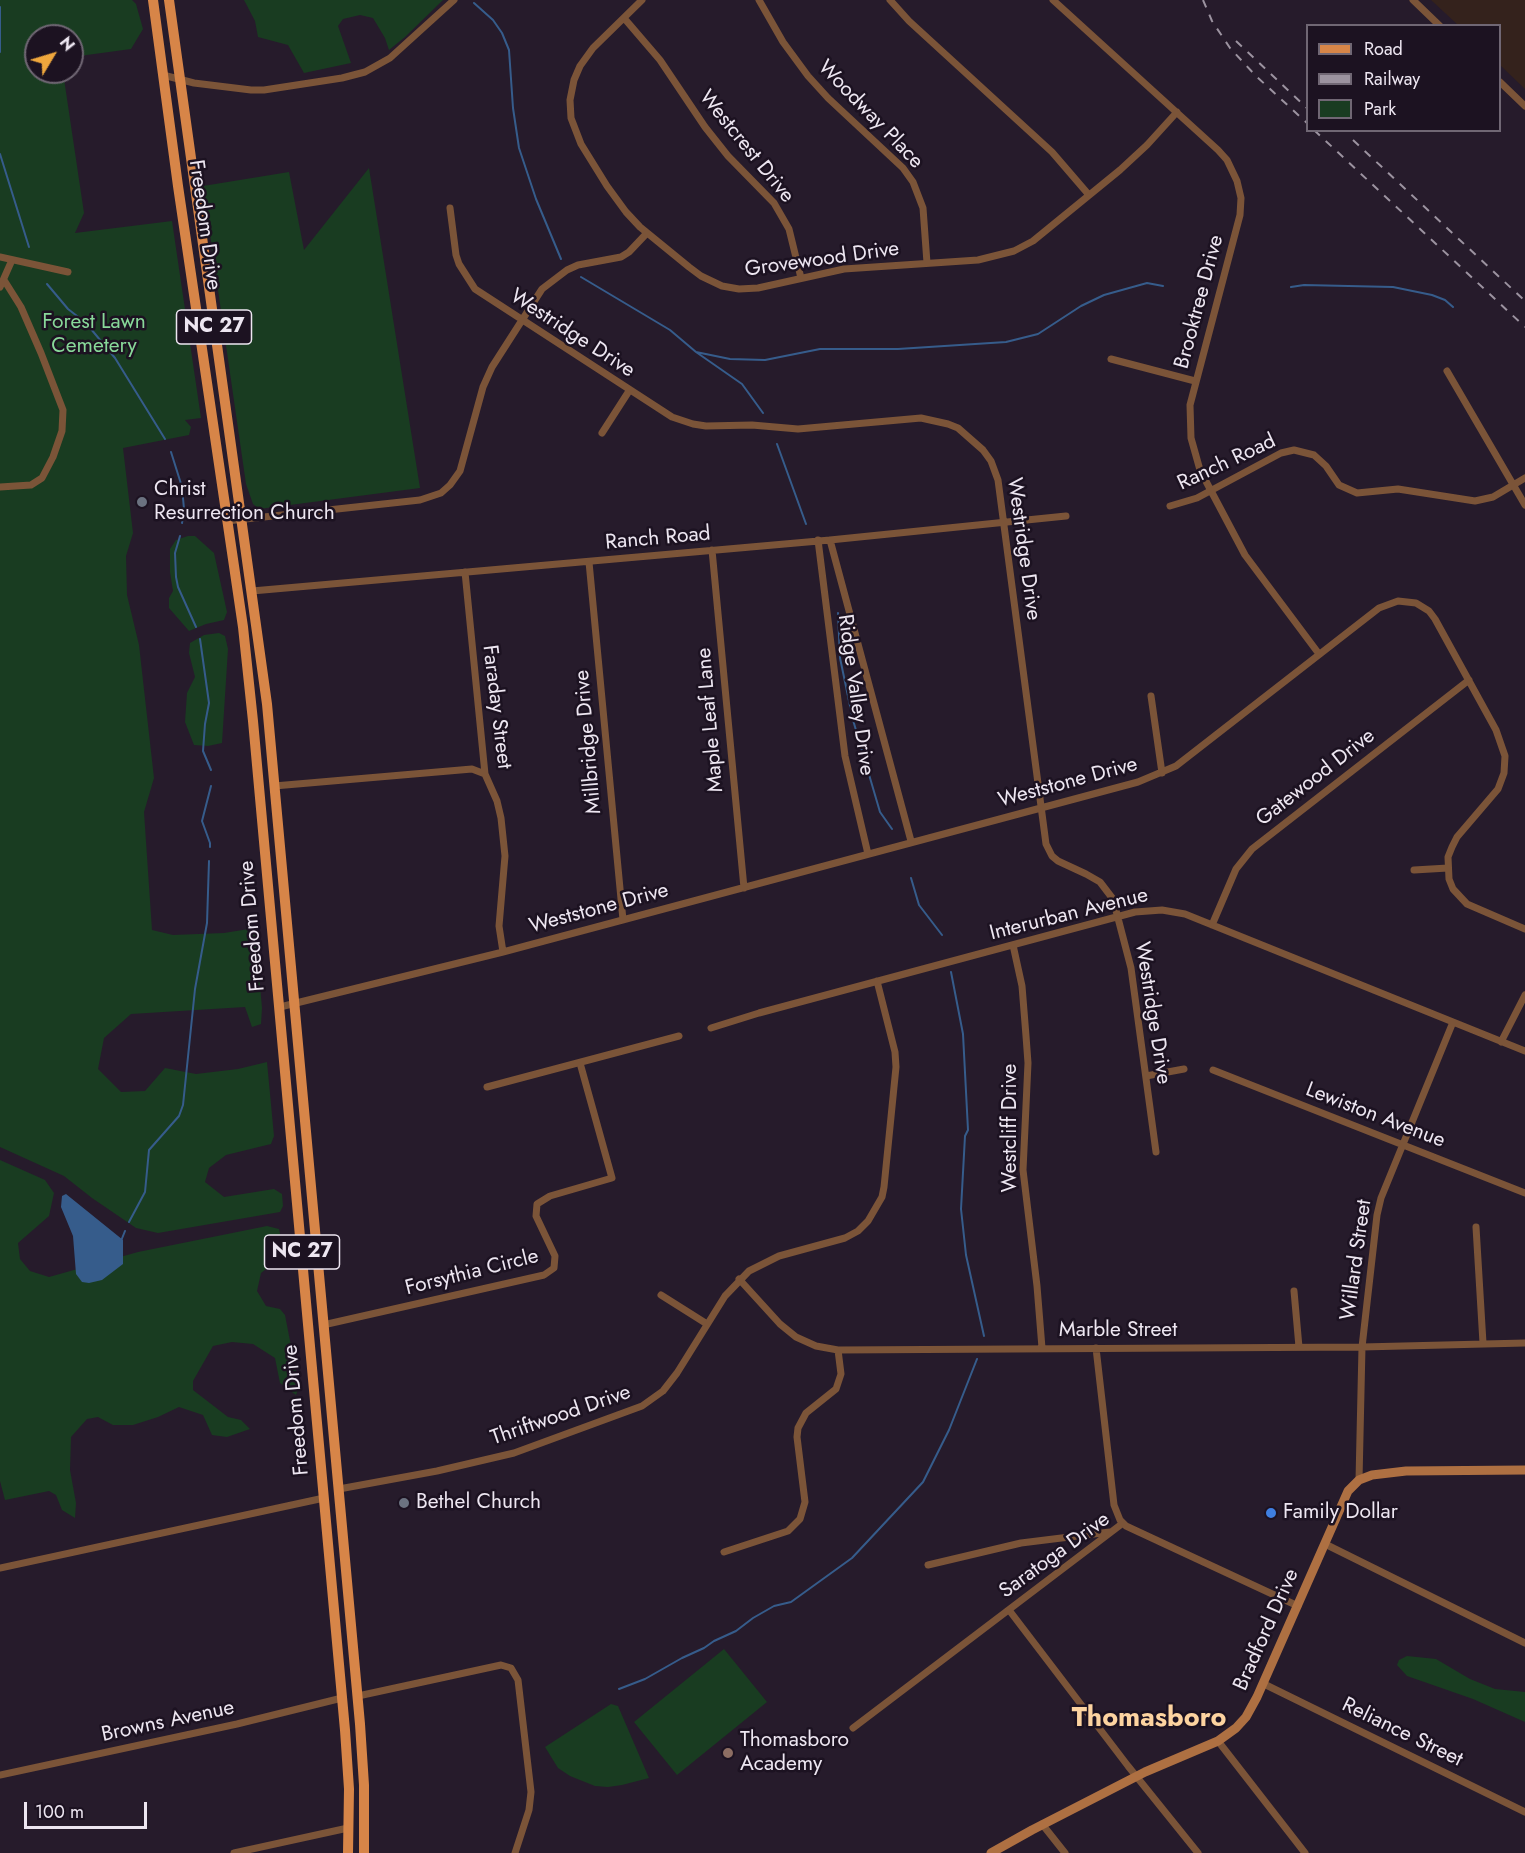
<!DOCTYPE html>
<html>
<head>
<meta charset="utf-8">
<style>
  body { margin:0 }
  #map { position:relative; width:1525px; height:1853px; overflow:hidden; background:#261b2b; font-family:Jost,sans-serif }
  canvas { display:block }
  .legend { position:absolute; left:1306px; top:24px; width:195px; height:108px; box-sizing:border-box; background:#1c1221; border:2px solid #706774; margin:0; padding:8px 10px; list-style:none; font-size:18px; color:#ede6f1 }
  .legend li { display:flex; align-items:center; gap:12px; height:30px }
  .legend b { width:30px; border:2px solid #706774 }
  .north { position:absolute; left:24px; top:24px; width:60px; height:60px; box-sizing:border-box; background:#1c1221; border:2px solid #706774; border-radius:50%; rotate:52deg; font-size:16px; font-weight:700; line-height:24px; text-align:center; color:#ede6f1 }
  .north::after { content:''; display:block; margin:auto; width:21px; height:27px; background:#efa73d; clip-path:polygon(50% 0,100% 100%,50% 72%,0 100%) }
  .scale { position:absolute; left:24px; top:1802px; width:123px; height:27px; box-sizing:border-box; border:3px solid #ede6f1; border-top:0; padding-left:8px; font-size:18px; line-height:21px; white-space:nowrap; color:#ede6f1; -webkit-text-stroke:4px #1c1221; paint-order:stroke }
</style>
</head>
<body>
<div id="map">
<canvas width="1525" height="1853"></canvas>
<ul class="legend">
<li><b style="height:8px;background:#d78548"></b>Road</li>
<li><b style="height:8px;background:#9c93a0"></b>Railway</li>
<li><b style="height:16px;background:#193c21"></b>Park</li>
</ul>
<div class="north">N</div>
<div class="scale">100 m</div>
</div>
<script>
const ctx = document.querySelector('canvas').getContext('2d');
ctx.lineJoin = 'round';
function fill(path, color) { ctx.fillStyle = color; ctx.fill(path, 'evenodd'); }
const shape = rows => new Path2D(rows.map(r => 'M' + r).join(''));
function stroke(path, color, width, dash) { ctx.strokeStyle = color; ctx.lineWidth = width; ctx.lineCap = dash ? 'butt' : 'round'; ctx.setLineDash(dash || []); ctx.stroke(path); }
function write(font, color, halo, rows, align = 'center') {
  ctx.font = font + ' Jost,sans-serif'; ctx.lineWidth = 5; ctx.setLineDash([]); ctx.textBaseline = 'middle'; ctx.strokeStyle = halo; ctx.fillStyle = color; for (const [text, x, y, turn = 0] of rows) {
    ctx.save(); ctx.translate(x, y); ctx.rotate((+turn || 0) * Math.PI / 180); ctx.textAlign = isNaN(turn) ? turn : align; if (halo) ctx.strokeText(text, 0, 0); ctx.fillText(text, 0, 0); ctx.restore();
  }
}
const industrial = shape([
  [1431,0,1525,0,1525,89,1500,65,1500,26,1458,25]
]);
const green = shape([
  [0,0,132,0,136,4,143,29,131,49,72,57,72,36,36,36,36,72,63,72,84,213,75,233,172,221,201,418,185,420,191,427,189,435,123,448,133,533,126,556,127,595,139,645,154,778,144,812,152,930,173,935,224,933,255,928,262,1008,261,1024,252,1027,245,1007,131,1014,104,1038,98,1069,121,1092,145,1091,165,1068,196,1074,238,1069,267,1062,274,1136,271,1144,226,1155,209,1168,205,1182,224,1197,274,1189,282,1194,283,1206,280,1212,158,1233,136,1228,92,1198,64,1176,0,1147],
  [244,0,443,0,405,37,389,50,385,38,373,18,360,15,343,19,338,26,351,63,304,73,288,45,258,37,255,21],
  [369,168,420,488,259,509,253,504,246,484,203,186,289,172,304,250],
  [188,536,195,536,214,553,227,612,224,620,206,624,189,631,169,608,169,598,173,591,170,572,170,549,176,540],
  [219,633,225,636,228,649,222,743,208,746,194,745,185,722,187,693,195,677,189,653,190,643,204,635],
  [0,1160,45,1180,54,1193,49,1216,18,1243,20,1259,30,1271,49,1277,138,1252,267,1226,279,1229,282,1243,279,1259,261,1273,257,1291,266,1306,280,1309,285,1315,299,1387,296,1395,280,1383,275,1358,253,1344,232,1342,213,1346,193,1381,193,1390,228,1417,241,1420,250,1429,227,1437,212,1435,203,1415,179,1407,158,1417,133,1425,113,1425,98,1417,87,1419,71,1437,70,1470,76,1503,75,1518,62,1510,56,1495,49,1491,5,1500,0,1481],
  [724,1649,767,1702,677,1775,634,1722],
  [1407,1656,1436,1659,1470,1679,1495,1689,1525,1692,1525,1722,1473,1699,1407,1676,1397,1665,1399,1660],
  [611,1704,618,1706,649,1778,622,1785,608,1787,595,1786,570,1776,558,1768,545,1747]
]);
const water = shape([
  [66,1194,123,1240,123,1264,102,1280,89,1283,82,1282,76,1274,73,1236,61,1207,62,1196]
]);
const stream = shape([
  [474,3,493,20,502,33,509,50,513,108,519,148,536,199,561,259],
  [0,7,0,52],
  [0,154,29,247],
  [581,277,670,330,696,352,742,384,763,413],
  [47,284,68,309,86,323,115,358,165,439],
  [1291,287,1304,285,1393,287,1432,295,1445,300,1453,307],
  [696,352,730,359,765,360,820,349,898,349,1006,342,1038,334,1081,306,1104,295,1147,283,1163,286],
  [777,444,806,524],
  [171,452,182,487,184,509,182,523],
  [180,536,175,553,176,577,178,587,196,627],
  [838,613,840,658,853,720,880,812,892,829],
  [200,639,209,703,205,724,203,751,211,770],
  [210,847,210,843,202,821,211,786],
  [911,878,919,905,942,935],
  [951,972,963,1034,968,1130,965,1136,961,1209,966,1255,984,1336],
  [129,1222,145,1192,149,1150,179,1116,183,1105,195,989,207,923,209,861],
  [121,1241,125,1231],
  [619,1689,645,1679,682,1658,704,1648,714,1641,736,1631,753,1618,774,1606,791,1602,852,1558,923,1482,949,1430,977,1359]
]);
const street = shape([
  [642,0,593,48,580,66,574,80,570,100,571,118,581,144,607,186,626,212,640,227,689,267,701,276,722,286,739,289,758,288,844,269,978,260,1014,251,1033,241,1120,170,1147,145,1177,112],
  [759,0,783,42,808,76,828,98,903,168,913,182,923,208,927,263],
  [890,0,909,21,1052,152,1089,195],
  [1053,0,1218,150,1227,160,1237,181,1241,198,1240,215,1190,405,1191,438,1200,470,1245,555,1319,654],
  [1413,0,1440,26],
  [624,18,660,60,705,127,728,156,774,203,789,229,801,278],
  [163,75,194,83,251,90,264,90,342,78,365,72,390,58,454,0],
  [1500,82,1525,106],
  [450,208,456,255,459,264,475,289,672,417,693,424,706,426,752,425,798,429,921,418,948,424,958,428,983,450,991,461,998,480,1046,844,1052,856,1058,861,1086,874,1100,882,1113,899,1131,968,1156,1152],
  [0,257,68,272],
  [0,287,12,260],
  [1111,359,1195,381],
  [1447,371,1525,505],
  [602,433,629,391],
  [0,487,31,485,42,478,53,457,62,431,63,410,41,353,21,307,4,280],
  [1170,506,1197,498,1281,453,1294,450,1314,455,1326,466,1339,485,1357,493,1398,489,1475,501,1493,497,1525,478],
  [227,521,420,500,441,493,450,485,460,471,483,387,492,367,542,289,567,270,578,265,621,257,629,252,647,233],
  [818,540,845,756,868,854],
  [830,540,911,841],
  [712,550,744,888],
  [589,562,623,920],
  [465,572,485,774,497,801,501,818,505,856,499,926,503,952],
  [252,591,830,540,1066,516],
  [1151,696,1162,773],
  [274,786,472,769,485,774],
  [1414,870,1448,868],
  [1212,925,1236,869,1252,849,1469,680],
  [1013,945,1022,986,1026,1036,1028,1063,1023,1170,1037,1286,1042,1348],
  [280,1007,503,952,1138,782,1176,766,1379,608,1398,601,1416,603,1429,611,1435,619,1496,730,1505,756,1504,773,1498,789,1457,837,1452,847,1448,857,1449,879,1453,889,1467,904,1525,929],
  [711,1028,759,1013,1135,912,1162,910,1185,914,1525,1051],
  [1501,1042,1525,995],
  [1213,1070,1525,1193],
  [1146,1076,1184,1069],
  [487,1087,679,1036],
  [1476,1227,1483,1343],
  [739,1279,780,1324,796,1337,816,1346,838,1350,1362,1347,1525,1343],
  [1294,1291,1299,1347],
  [661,1295,707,1324],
  [323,1325,544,1275,554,1268,555,1256,536,1216,537,1204,550,1196,612,1178,580,1063],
  [1096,1348,1114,1505,1120,1520,1126,1526,1298,1606],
  [1359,1480,1362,1347,1377,1215,1381,1198,1453,1022],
  [339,1489,437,1471,514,1453,642,1406,663,1391,677,1373,725,1296,749,1271,779,1256,845,1238,858,1231,868,1221,882,1197,884,1187,896,1067,895,1052,877,981],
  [1325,1544,1525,1643],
  [724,1552,788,1531,800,1519,805,1502,797,1437,798,1428,806,1413,836,1389,841,1374,838,1350],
  [928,1565,1021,1543,1110,1532],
  [0,1568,324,1498],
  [1009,1610,1128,1766,1198,1853],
  [1264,1684,1525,1812],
  [358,1696,501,1665,511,1668,518,1680,531,1792,529,1810,515,1853],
  [853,1728,1123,1523],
  [1218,1741,1305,1853],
  [0,1775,237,1724,342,1698],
  [1042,1824,1065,1853],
  [234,1853,348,1828]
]);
const secondary = shape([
  [991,1853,1032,1830,1145,1772,1218,1741,1236,1728,1246,1717,1257,1697,1348,1491,1359,1480,1372,1475,1406,1471,1525,1470]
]);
const primary = shape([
  [153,0,178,186,243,627,253,721,345,1730,349,1789,348,1853],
  [169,0,267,704,360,1724,364,1785,364,1853]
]);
const rail = shape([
  [1203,0,1212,21,1230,48,1256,76,1308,124],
  [1236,41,1308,109],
  [1314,130,1525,327],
  [1353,140,1525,301]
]);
const markers = [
  [142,502,6,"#6b7280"],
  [404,1503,6,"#6b7280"],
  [1271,1513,6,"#3f7fe0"],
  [728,1753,6,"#8d6e63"]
];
const shields = [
  [214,327,75],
  [302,1252,75]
];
const shieldNames = [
  ["NC 27",214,327],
  ["NC 27",302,1252]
];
const streetNames = [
  ["Woodway Place",870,115,46],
  ["Westcrest Drive",746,147,51],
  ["Freedom Drive",204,225,82],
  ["Grovewood Drive",822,260,-8],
  ["Brooktree Drive",1200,302,-75],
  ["Westridge Drive",572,334,33],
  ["Ranch Road",1227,463,-25],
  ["Ranch Road",658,539,-5],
  ["Westridge Drive",1023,549,82],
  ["Ridge Valley Drive",855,695,82],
  ["Faraday Street",496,707,83],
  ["Maple Leaf Lane",711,720,-95],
  ["Millbridge Drive",589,742,-95],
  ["Gatewood Drive",1316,778,-38],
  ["Weststone Drive",1068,783,-15],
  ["Weststone Drive",599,909,-15],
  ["Interurban Avenue",1069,915,-14],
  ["Freedom Drive",253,926,-95],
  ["Westridge Drive",1152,1013,81],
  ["Lewiston Avenue",1375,1116,21],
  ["Westcliff Drive",1011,1128,-90],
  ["Willard Street",1357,1260,-82],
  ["Forsythia Circle",472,1273,-14],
  ["Marble Street",1118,1331],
  ["Freedom Drive",297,1410,-95],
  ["Thriftwood Drive",561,1416,-19],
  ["Saratoga Drive",1055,1556,-36],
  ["Bradford Drive",1267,1630,-66],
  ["Browns Avenue",168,1722,-12],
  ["Reliance Street",1402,1733,26]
];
const parkNames = [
  ["Forest Lawn",94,323],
  ["Cemetery",94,347]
];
const poiNames = [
  ["Christ",154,490],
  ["Resurrection Church",154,514],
  ["Bethel Church",416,1503],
  ["Family Dollar",1283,1513],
  ["Thomasboro",740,1741],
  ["Academy",740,1765]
];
const districtNames = [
  ["Thomasboro",1149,1719]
];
fill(industrial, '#34221c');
fill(green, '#193c21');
fill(water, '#365c8b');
stroke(stream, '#365c8b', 2);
stroke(street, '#7b5438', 7);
stroke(secondary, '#ae7042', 9);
stroke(primary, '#d78548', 10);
stroke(rail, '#9c93a0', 2, [8, 8]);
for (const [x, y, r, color] of markers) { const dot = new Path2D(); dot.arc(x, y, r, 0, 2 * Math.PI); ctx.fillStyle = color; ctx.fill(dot); stroke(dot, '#1c1221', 2); }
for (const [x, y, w] of shields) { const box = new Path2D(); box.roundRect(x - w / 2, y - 17, w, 34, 4.5); ctx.fillStyle = '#1c1221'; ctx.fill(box); stroke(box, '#ede6f1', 1.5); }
write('bold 20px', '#ede6f1', null, shieldNames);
write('21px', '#ede6f1', '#1c1221', streetNames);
write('21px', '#88d899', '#1c1221', parkNames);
write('21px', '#ede6f1', '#1c1221', poiNames, 'left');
write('bold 27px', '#fcd3a0', '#1c1221', districtNames);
</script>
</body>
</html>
